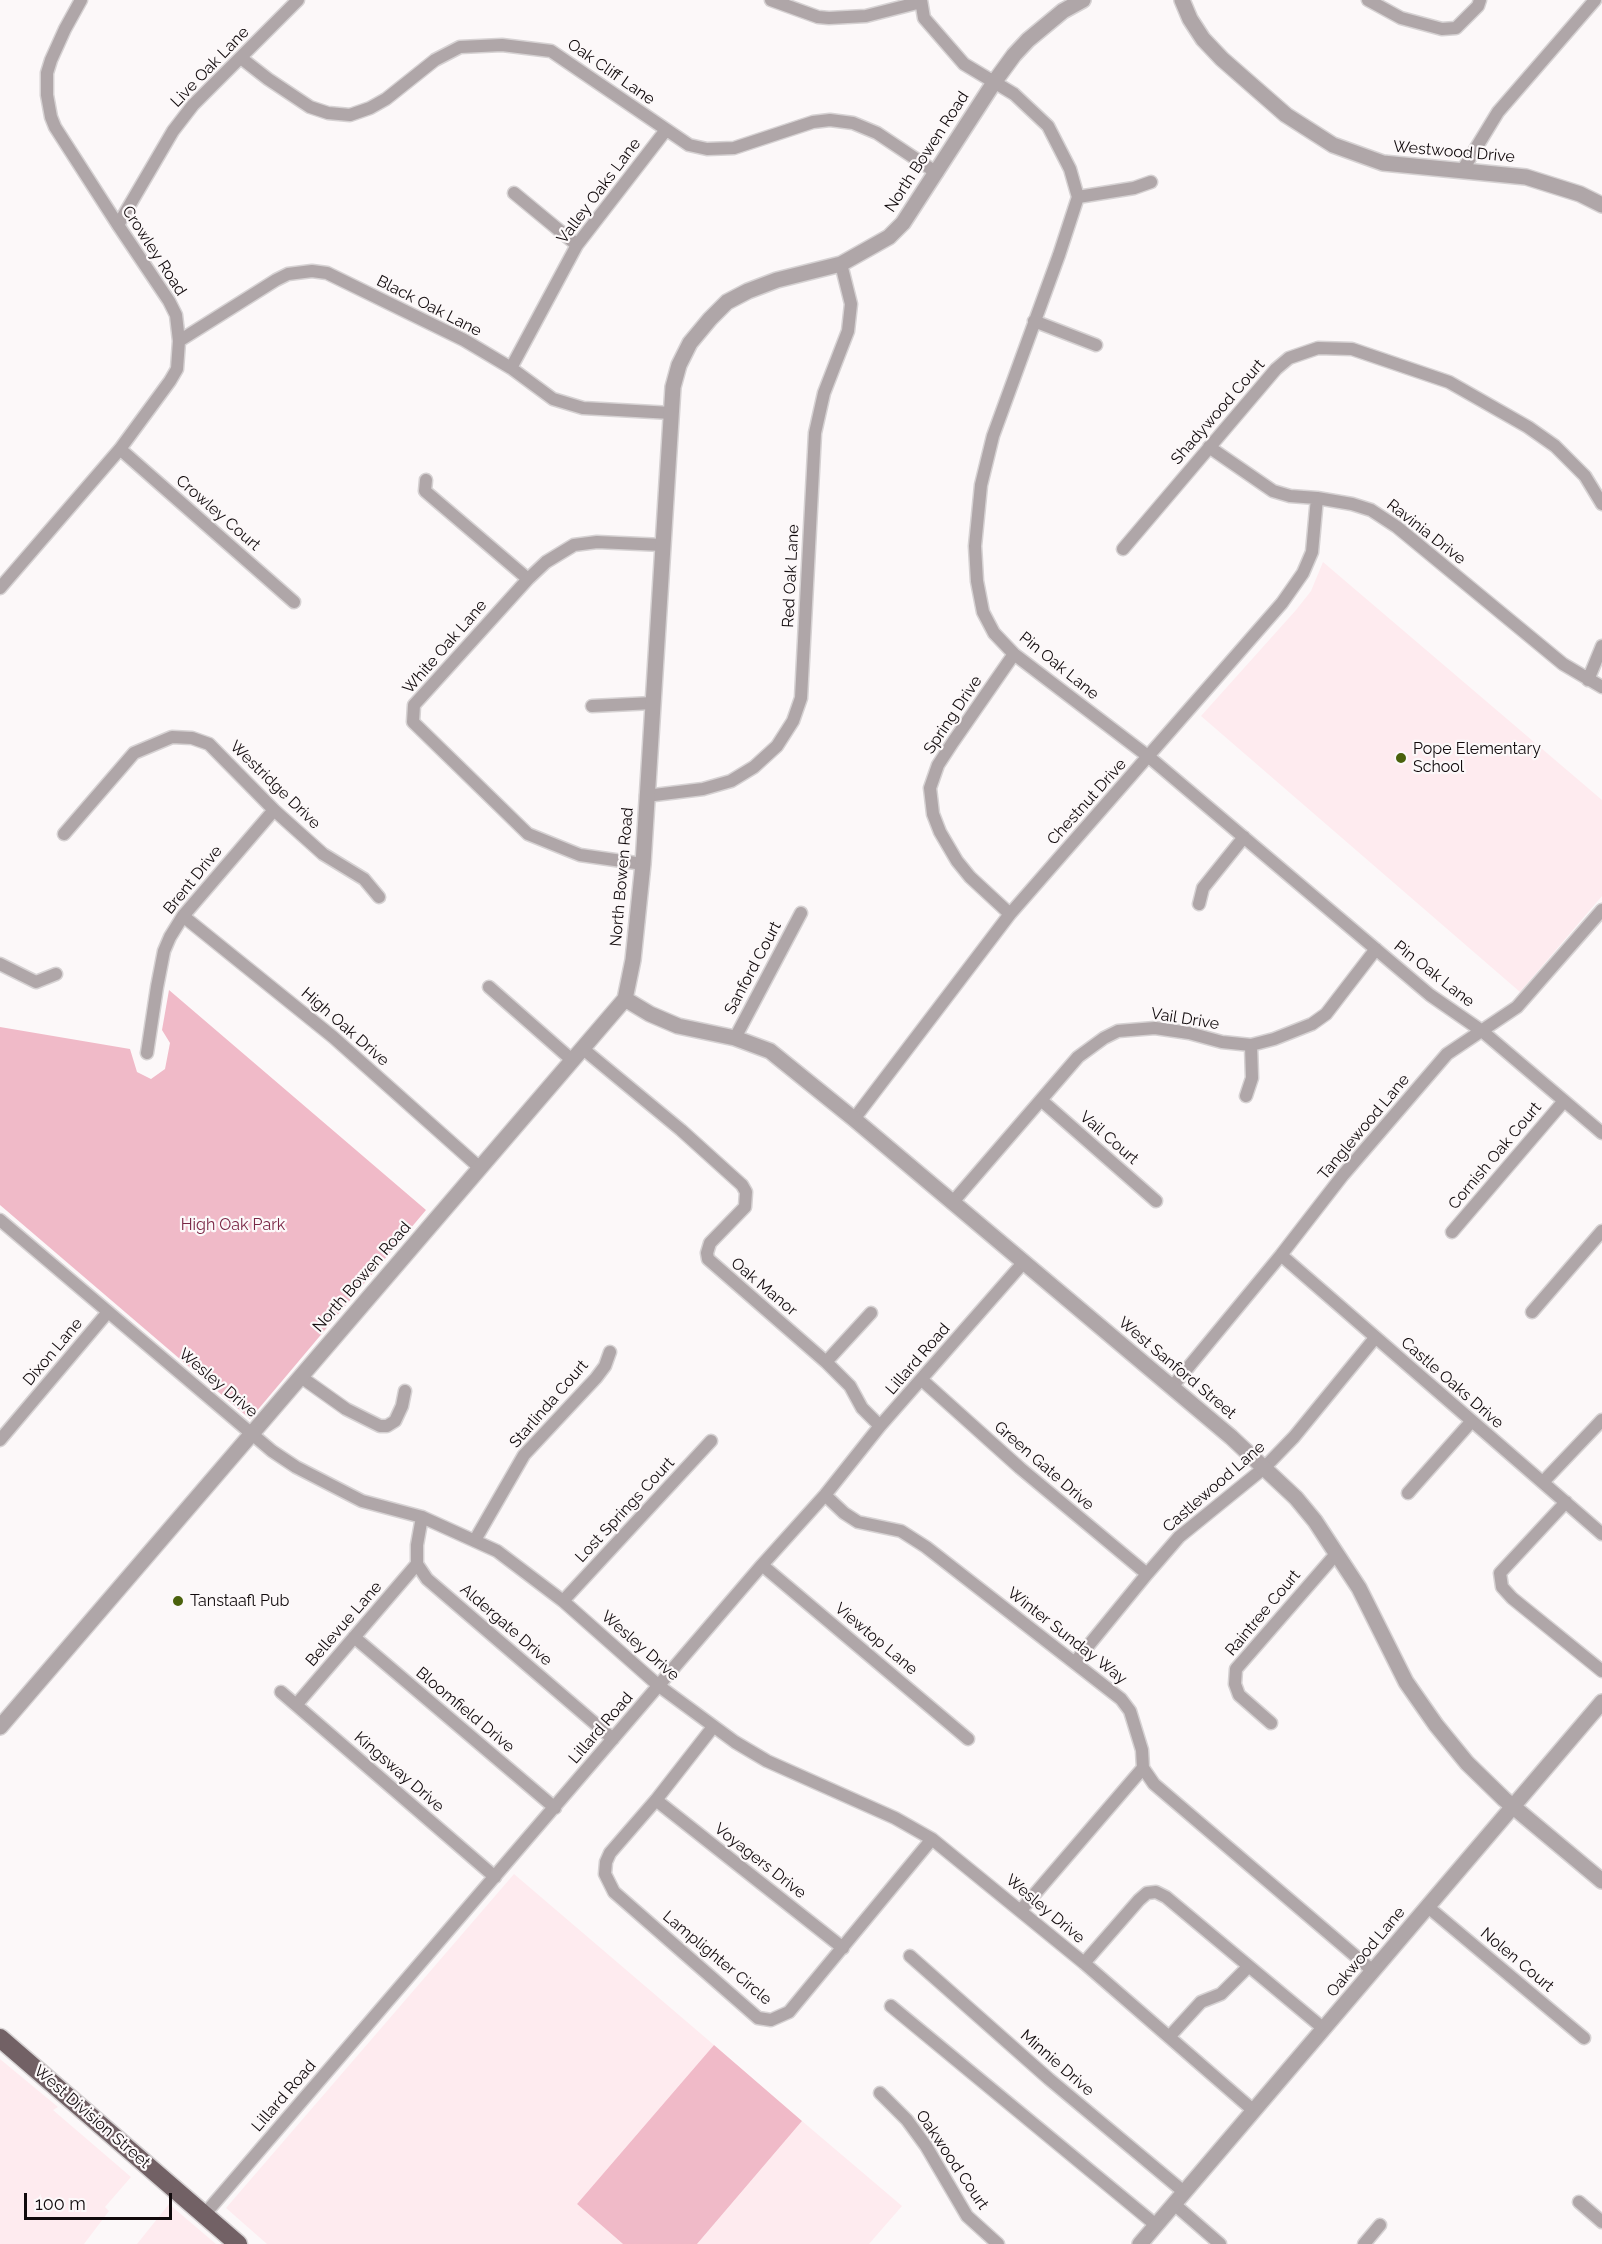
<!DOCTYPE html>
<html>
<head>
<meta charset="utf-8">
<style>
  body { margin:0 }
  #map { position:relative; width:1602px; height:2244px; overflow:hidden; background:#fcf8f9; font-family:Raleway,sans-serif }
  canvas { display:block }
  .scale { position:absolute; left:24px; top:2193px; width:148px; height:27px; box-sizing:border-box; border:3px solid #110a0c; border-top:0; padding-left:8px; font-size:18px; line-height:21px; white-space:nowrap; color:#110a0c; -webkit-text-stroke:4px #fcf8f9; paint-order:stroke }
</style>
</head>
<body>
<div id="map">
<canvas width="1602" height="2244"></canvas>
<div class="scale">100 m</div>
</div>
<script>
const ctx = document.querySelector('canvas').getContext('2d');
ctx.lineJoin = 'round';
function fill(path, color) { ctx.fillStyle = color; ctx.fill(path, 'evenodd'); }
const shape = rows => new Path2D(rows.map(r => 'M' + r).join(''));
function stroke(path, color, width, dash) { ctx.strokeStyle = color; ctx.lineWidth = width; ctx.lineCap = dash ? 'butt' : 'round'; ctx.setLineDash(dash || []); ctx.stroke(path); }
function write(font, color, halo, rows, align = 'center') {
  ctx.font = font + ' Raleway,sans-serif'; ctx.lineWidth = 4.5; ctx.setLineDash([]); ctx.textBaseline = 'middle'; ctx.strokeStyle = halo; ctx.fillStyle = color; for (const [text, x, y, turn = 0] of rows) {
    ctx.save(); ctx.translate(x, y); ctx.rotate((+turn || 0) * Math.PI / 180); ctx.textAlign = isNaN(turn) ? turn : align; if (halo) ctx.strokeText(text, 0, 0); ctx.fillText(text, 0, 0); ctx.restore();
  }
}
const built = shape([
  [1323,562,1602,800,1602,896,1520,992,1201,716,1296,610,1311,591],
  [514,1874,714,2045,577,2204,623,2244,267,2244,226,2208],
  [0,2059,58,2107,53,2110,131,2177,105,2207,109,2211,84,2244,0,2244],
  [802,2121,902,2206,869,2244,697,2244],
  [169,2204,216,2244,137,2244]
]);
const green = shape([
  [169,990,426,1210,250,1419,0,1205,0,1027,130,1049,137,1072,151,1079,165,1069,170,1043,162,1030],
  [714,2045,802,2121,697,2244,623,2244,577,2204]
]);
const minor = shape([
  [771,0,818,17,829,18,866,16,921,2],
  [921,0,924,18,964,64,1014,94,1048,126,1070,169,1078,197,1059,255,993,436,981,485,975,546,977,581,983,612,994,633,1014,654,1149,757,1430,995,1482,1031,1602,1133],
  [1368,0,1401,18,1442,29,1456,28,1478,6,1480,0],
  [241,58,268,79,310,107,328,113,350,115,370,108,386,99,435,60,460,47,502,45,551,51,689,145,707,149,734,148,813,122,830,120,853,123,877,133,937,173],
  [1462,171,1498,112,1595,0],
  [514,193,577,245],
  [1078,197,1134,188,1151,182],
  [118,225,173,131,193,105,298,0],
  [1034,321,1096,345],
  [179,341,276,280,288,274,312,271,327,273,464,340,511,368,553,399,583,408,671,413],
  [511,368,577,245,666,130],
  [1209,447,1273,491,1290,496,1317,498,1352,504,1371,510,1397,527,1563,664,1602,687],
  [120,449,294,602],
  [426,480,425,491,528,579],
  [1123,549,1276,369,1289,358,1318,348,1352,349,1449,382,1528,427,1555,446,1585,476,1602,504],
  [0,588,120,449,170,381,177,369,179,341,176,315,169,301,118,225,55,127,51,117,47,95,47,73,51,60,65,29,81,0],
  [1588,680,1602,646],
  [592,706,653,703],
  [646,796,703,789,731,781,754,767,777,746,793,721,801,698,815,433,824,393,848,331,851,304,841,264],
  [64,834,134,753,172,737,192,738,209,744,274,810,323,854,364,879,379,897],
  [643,864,580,855,528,834,413,722,414,705,528,579,546,562,574,545,597,542,663,545],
  [1199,904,1203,888,1244,837],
  [1010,914,970,877,957,861,940,832,933,814,930,788,938,765,953,742,1014,654],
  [183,916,333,1037,480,1168],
  [0,964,36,982,56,974],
  [489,987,572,1060],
  [735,1038,801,913],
  [582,1048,681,1130,742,1185,746,1192,745,1207,710,1243,707,1253,708,1259,826,1362,850,1386,862,1408,880,1426],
  [147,1053,157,987,164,951,170,937,183,916,274,810],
  [1246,1096,1252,1078,1251,1045],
  [1041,1100,1156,1201],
  [854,1119,1010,914,1282,603,1303,573,1312,552,1317,498],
  [952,1203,1078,1057,1104,1038,1118,1031,1155,1028,1189,1033,1222,1042,1251,1045,1274,1039,1312,1024,1326,1014,1376,949],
  [0,1220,272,1451,296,1467,362,1501,422,1517,497,1551,563,1601,659,1686,735,1742,767,1761,895,1818,932,1839,1084,1963,1254,2111],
  [1452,1232,1564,1101],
  [1281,1255,1602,1534],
  [1532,1312,1602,1231],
  [826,1362,871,1313],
  [301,1377,346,1409,380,1426,387,1426,395,1421,402,1406,405,1391],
  [922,1380,1020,1468,1147,1574],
  [1172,1387,1281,1255,1343,1175,1447,1054,1517,1007,1602,910],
  [0,1440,108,1312],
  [1543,1482,1602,1420],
  [1408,1493,1471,1422],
  [825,1495,844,1513,858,1522,901,1531,926,1547,1121,1699,1130,1711,1142,1750,1143,1768,1154,1784,1373,1971],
  [1566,1502,1500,1573,1502,1587,1512,1598,1602,1671],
  [422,1517,417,1545,417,1564,427,1579,613,1739],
  [475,1540,524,1455,596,1378,605,1366,610,1352],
  [762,1565,968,1739],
  [563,1601,711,1441],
  [354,1637,555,1808],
  [1075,1662,1147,1574,1179,1537,1264,1468,1294,1437,1375,1338],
  [281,1692,495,1877],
  [296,1705,417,1564],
  [1271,1723,1239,1695,1235,1684,1236,1669,1336,1554],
  [713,1727,656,1800,610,1853,606,1862,605,1874,614,1892,758,2018,771,2020,789,2012,932,1839],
  [656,1800,843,1948],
  [1428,1907,1584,2038],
  [1021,1910,1143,1768],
  [910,1956,1049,2079,1184,2192],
  [1084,1963,1139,1900,1147,1893,1156,1892,1166,1897,1324,2029],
  [891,2006,1156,2225],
  [1169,2037,1201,2002,1221,1994,1248,1967],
  [880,2093,907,2120,926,2146,967,2216,998,2244],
  [1579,2202,1602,2222],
  [1174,2204,1220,2244],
  [204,2215,762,1565,825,1495,880,1426,1023,1263],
  [1364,2244,1380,2225]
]);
const tertiary = shape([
  [1182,0,1190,19,1203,39,1222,59,1286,115,1333,145,1383,163,1526,177,1580,194,1602,205],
  [625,999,650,1014,678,1026,735,1038,770,1051,854,1119,1231,1437,1296,1498,1315,1521,1359,1588,1406,1682,1436,1725,1467,1763,1504,1799,1602,1881],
  [0,1727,625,999,633,960,643,864,673,387,679,365,690,343,710,319,727,302,748,291,777,280,841,264,889,237,903,223,995,81,1014,55,1028,40,1063,11,1083,0],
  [1140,2244,1602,1702]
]);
const primary = shape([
  [0,2038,238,2244]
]);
const markers = [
  [1401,758,6,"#4a610c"],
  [178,1601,6,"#4a610c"]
];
const streetNames = [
  ["Live Oak Lane",210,67,-46],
  ["Oak Cliff Lane",611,72,35],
  ["North Bowen Road",927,152,-57],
  ["Westwood Drive",1454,152,5],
  ["Valley Oaks Lane",599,191,-53],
  ["Crowley Road",154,251,57],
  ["Black Oak Lane",429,306,27],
  ["Shadywood Court",1218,412,-49],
  ["Crowley Court",218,513,41],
  ["Ravinia Drive",1426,532,38],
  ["Red Oak Lane",791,576,-87],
  ["White Oak Lane",445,647,-49],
  ["Pin Oak Lane",1059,666,39],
  ["Spring Drive",953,715,-56],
  ["Westridge Drive",275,785,44],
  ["Chestnut Drive",1087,802,-48],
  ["North Bowen Road",622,877,-85],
  ["Brent Drive",193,880,-51],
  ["Sanford Court",753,968,-62],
  ["Pin Oak Lane",1434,974,38],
  ["Vail Drive",1185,1019,9],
  ["High Oak Drive",345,1027,41],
  ["Tanglewood Lane",1364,1127,-50],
  ["Vail Court",1109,1138,41],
  ["Cornish Oak Court",1495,1156,-50],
  ["North Bowen Road",362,1277,-49],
  ["Oak Manor",764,1287,40],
  ["Dixon Lane",53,1352,-50],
  ["Lillard Road",918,1359,-49],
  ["West Sanford Street",1177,1368,40],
  ["Wesley Drive",218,1383,40],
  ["Castle Oaks Drive",1452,1383,41],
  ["Starlinda Court",549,1404,-49],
  ["Green Gate Drive",1044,1466,41],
  ["Castlewood Lane",1214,1487,-41],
  ["Lost Springs Court",625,1510,-47],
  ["Raintree Court",1263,1613,-50],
  ["Bellevue Lane",344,1624,-49],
  ["Aldergate Drive",506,1625,41],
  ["Winter Sunday Way",1067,1636,38],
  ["Viewtop Lane",876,1639,40],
  ["Wesley Drive",640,1646,41],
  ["Bloomfield Drive",465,1710,40],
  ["Lillard Road",601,1728,-49],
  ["Kingsway Drive",399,1772,41],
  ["Voyagers Drive",760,1861,38],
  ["Wesley Drive",1045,1909,40],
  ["Oakwood Lane",1366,1952,-50],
  ["Lamplighter Circle",717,1958,40],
  ["Nolen Court",1517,1960,40],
  ["Minnie Drive",1057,2063,41],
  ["Lillard Road",284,2096,-49],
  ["West Division Street",92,2117,41],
  ["Oakwood Court",952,2160,56]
];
const poiNames = [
  ["Pope Elementary",1413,749],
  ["School",1413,767],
  ["Tanstaafl Pub",190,1601]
];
const parkNames = [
  ["High Oak Park",233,1225]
];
fill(built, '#feebef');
fill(green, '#f0bac8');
stroke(minor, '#d6d2d3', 15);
stroke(tertiary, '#d6d2d3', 18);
stroke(primary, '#d6d2d3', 21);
stroke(minor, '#afa6a8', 12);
stroke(tertiary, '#afa6a8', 15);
stroke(primary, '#726165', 18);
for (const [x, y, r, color] of markers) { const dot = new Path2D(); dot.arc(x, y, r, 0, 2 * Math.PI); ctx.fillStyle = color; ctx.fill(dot); stroke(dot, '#fcf8f9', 2); }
write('16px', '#110a0c', '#fcf8f9', streetNames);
write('16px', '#110a0c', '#fcf8f9', poiNames, 'left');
write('16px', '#7a2746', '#fcf8f9', parkNames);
</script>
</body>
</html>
